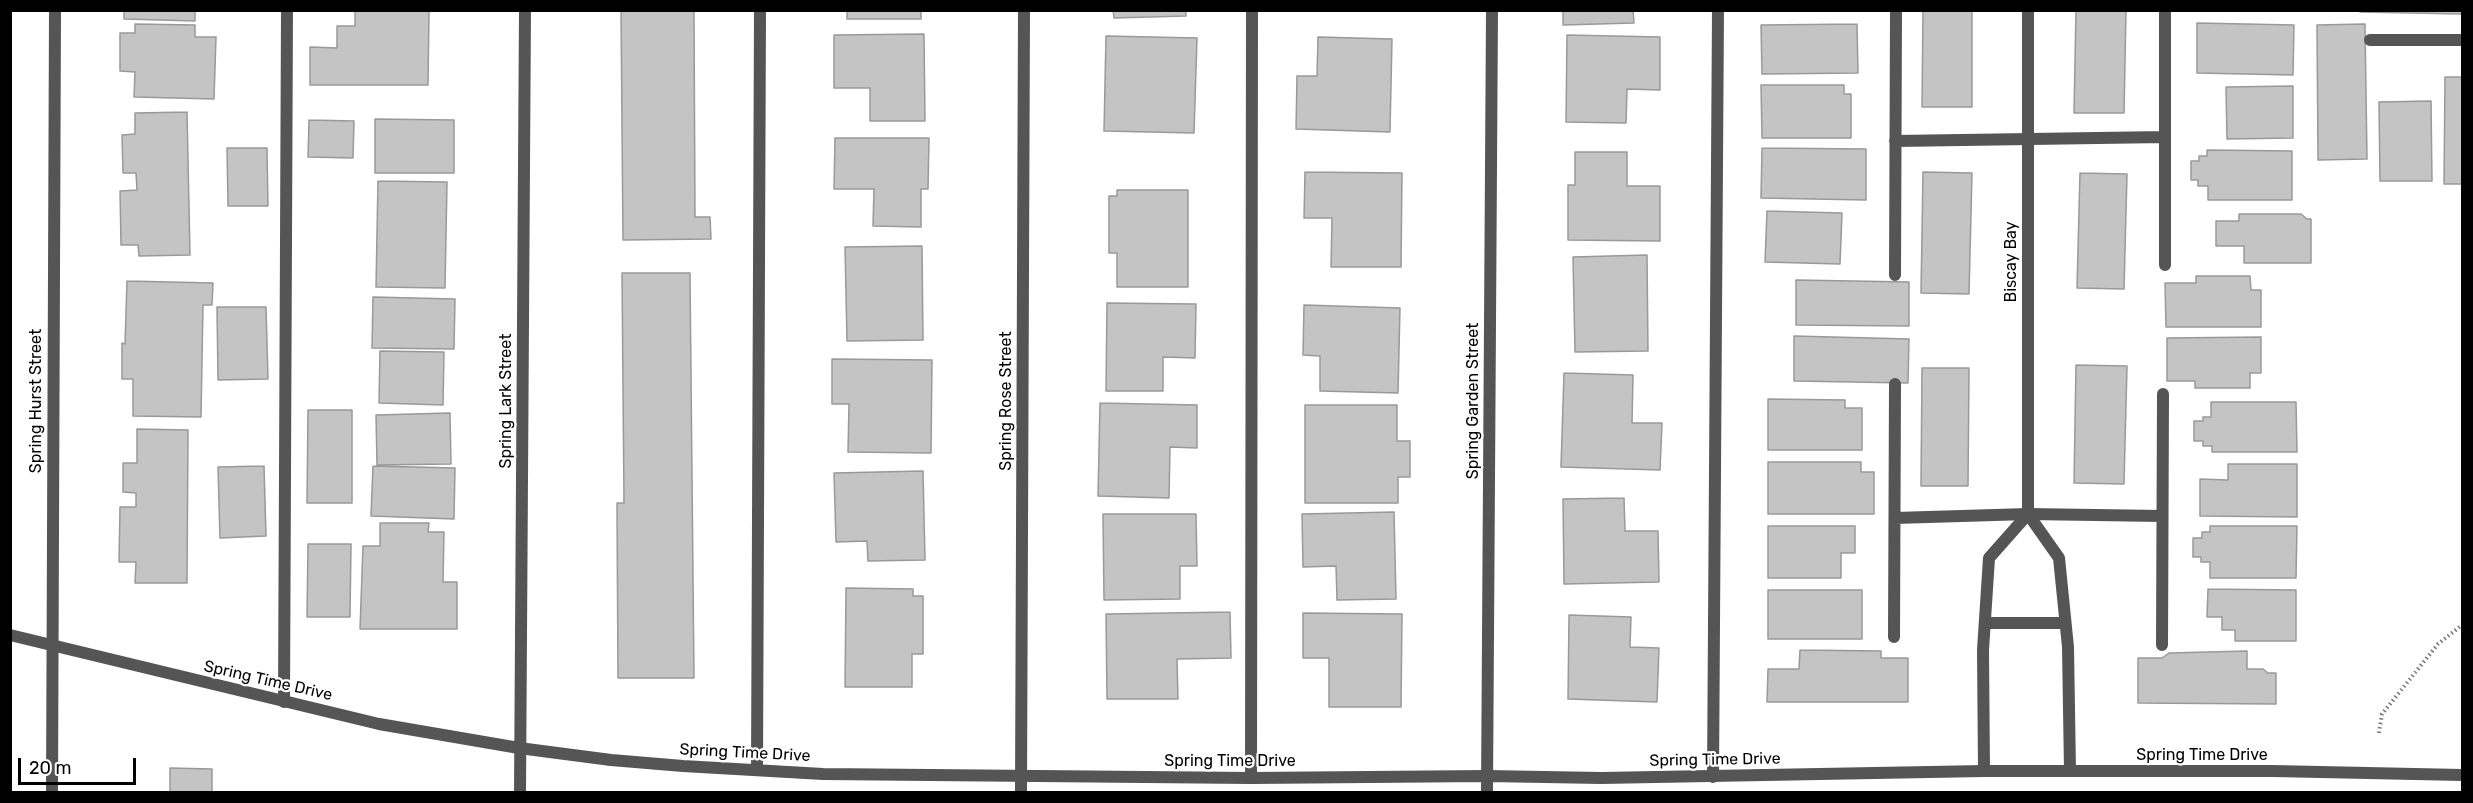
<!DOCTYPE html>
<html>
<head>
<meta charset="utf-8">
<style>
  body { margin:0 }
  #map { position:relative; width:2473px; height:803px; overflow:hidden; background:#fff; font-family:Rubik,sans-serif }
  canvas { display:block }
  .frame { position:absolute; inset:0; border:12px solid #000; pointer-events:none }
  .scale { position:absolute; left:18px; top:758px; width:118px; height:27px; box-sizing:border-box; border:3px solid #000; border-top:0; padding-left:8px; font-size:18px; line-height:21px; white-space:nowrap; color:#000; -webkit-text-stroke:4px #fff; paint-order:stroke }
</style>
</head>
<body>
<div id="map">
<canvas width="2473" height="803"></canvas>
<div class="frame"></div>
<div class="scale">20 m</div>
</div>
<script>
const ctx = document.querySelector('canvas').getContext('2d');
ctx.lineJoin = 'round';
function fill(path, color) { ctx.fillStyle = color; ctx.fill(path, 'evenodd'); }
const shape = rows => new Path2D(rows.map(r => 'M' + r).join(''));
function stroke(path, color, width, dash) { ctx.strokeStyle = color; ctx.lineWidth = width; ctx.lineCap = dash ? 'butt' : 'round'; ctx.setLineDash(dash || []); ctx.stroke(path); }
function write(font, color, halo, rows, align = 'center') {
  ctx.font = font + ' Rubik,sans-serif'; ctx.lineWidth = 4.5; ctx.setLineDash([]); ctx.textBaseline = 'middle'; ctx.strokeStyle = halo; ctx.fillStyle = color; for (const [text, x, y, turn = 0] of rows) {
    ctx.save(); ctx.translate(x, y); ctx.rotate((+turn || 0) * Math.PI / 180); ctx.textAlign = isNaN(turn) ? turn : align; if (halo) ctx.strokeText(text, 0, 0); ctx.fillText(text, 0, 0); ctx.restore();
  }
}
const building = shape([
  [124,10,195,10,195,21,124,19,124,10],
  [355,10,429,10,428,85,310,85,310,47,337,48,337,26,355,26,355,10],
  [621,10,694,10,695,217,710,217,711,239,623,240,621,10],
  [847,10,921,10,921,19,847,19,847,10],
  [1113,10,1186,10,1186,16,1114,18,1113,10],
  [1563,10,1633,10,1634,23,1563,25,1563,10],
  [1923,10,1972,10,1972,107,1922,107,1923,10],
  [2076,10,2126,10,2124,113,2074,113,2076,10],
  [2360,10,2462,10,2462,14,2360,12,2360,10],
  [2197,23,2294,25,2293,75,2197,73,2197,23],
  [135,24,195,25,195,37,216,37,214,99,134,97,135,72,120,71,120,33,135,33,135,24],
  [1857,24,1858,73,1762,74,1761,25,1857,24],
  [2365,24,2367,159,2318,160,2317,25,2365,24],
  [924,34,925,121,870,121,870,88,834,88,834,35,924,34],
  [1567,35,1660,37,1660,90,1627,89,1626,123,1566,122,1567,35],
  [1106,36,1197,38,1194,133,1104,131,1106,36],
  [1318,37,1392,39,1390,132,1296,129,1297,76,1317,76,1318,37],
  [2445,77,2462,77,2462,184,2444,184,2445,77],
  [1761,85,1844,85,1844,94,1851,94,1851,138,1762,138,1761,85],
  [2293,86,2293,138,2227,139,2226,87,2293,86],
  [2431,101,2432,181,2380,181,2379,102,2431,101],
  [187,112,190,255,139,256,138,245,121,245,120,191,137,190,136,173,123,173,122,135,135,134,135,113,187,112],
  [375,119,454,120,454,173,375,173,375,119],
  [309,120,354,121,353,158,308,157,309,120],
  [835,138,929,138,928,189,921,189,921,227,873,226,874,189,834,189,835,138],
  [227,148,267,148,268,206,228,206,227,148],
  [1762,148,1866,149,1866,200,1761,198,1762,148],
  [2207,150,2292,151,2292,200,2208,200,2208,186,2198,186,2198,180,2191,180,2191,161,2199,161,2199,156,2207,156,2207,150],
  [1575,152,1627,152,1627,186,1660,186,1660,241,1568,240,1568,185,1575,185,1575,152],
  [1305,172,1402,173,1401,267,1331,267,1332,218,1304,218,1305,172],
  [1923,172,1972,173,1969,294,1921,293,1923,172],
  [2080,173,2127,174,2124,289,2077,288,2080,173],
  [378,181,447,182,445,288,376,287,378,181],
  [1117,190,1188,190,1188,287,1117,287,1117,253,1109,253,1109,196,1117,196,1117,190],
  [1767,211,1842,213,1840,264,1765,262,1767,211],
  [2239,214,2301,214,2307,219,2311,219,2311,263,2244,263,2244,246,2216,246,2216,221,2239,221,2239,214],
  [922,246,923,340,847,341,845,247,922,246],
  [1647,255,1648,351,1575,352,1573,257,1647,255],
  [622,273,690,273,694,678,618,678,617,503,624,503,622,273],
  [2196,276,2250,276,2251,290,2261,290,2261,327,2166,327,2165,283,2196,283,2196,276],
  [1796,280,1909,282,1909,326,1796,325,1796,280],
  [127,281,213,283,212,305,203,305,201,417,133,416,133,379,122,379,122,343,125,344,127,281],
  [373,297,455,299,454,349,372,348,373,297],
  [1107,303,1196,304,1195,358,1163,357,1163,391,1106,391,1107,303],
  [1304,305,1400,308,1398,393,1320,391,1320,356,1303,355,1304,305],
  [217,307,266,307,268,379,218,380,217,307],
  [1794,336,1909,339,1908,383,1794,381,1794,336],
  [2261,337,2261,373,2250,373,2250,388,2195,388,2195,381,2167,381,2167,338,2261,337],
  [380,351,444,352,443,405,379,403,380,351],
  [832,359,932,360,931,453,848,452,849,404,832,404,832,359],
  [2076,365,2127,366,2124,484,2074,483,2076,365],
  [1922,368,1969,368,1968,486,1921,486,1922,368],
  [1564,373,1633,375,1632,423,1662,423,1660,470,1561,467,1564,373],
  [1768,399,1845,400,1845,408,1862,408,1862,450,1768,450,1768,399],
  [2211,402,2296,402,2297,452,2212,452,2212,446,2203,446,2203,441,2194,441,2194,421,2203,421,2203,417,2211,417,2211,402],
  [1100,403,1197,405,1197,448,1170,447,1169,498,1098,496,1100,403],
  [1305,405,1397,405,1397,441,1410,441,1410,477,1398,477,1398,503,1305,503,1305,405],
  [308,410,352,410,352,503,307,503,308,410],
  [450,413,451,464,377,465,376,415,450,413],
  [137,429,188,430,187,583,135,583,136,562,119,562,120,507,136,507,136,493,123,492,123,463,137,463,137,429],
  [1768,462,1861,462,1861,472,1874,472,1874,514,1768,514,1768,462],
  [2228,464,2297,464,2297,517,2200,516,2200,479,2228,480,2228,464],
  [264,466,266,536,220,538,218,467,264,466],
  [373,466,455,468,454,519,371,516,373,466],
  [923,471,925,560,868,561,867,541,836,542,834,473,923,471],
  [1624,498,1625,531,1658,531,1659,582,1564,584,1563,499,1624,498],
  [1394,512,1396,599,1337,600,1336,566,1303,567,1302,514,1394,512],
  [1103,514,1196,514,1197,566,1180,566,1180,599,1104,600,1103,514],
  [380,523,429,523,428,532,444,532,443,582,457,582,457,629,360,629,363,546,380,546,380,523],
  [1768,526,1855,526,1855,553,1841,553,1841,578,1768,578,1768,526],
  [2210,526,2297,526,2296,578,2210,578,2210,562,2201,562,2201,557,2193,557,2193,538,2202,538,2202,532,2210,532,2210,526],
  [308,544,351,544,350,617,307,617,308,544],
  [846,588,913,589,913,596,923,596,923,654,912,654,912,687,845,687,846,588],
  [2208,589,2296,590,2296,641,2235,641,2235,630,2222,630,2222,617,2207,617,2208,589],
  [1768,590,1862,590,1862,639,1768,639,1768,590],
  [1230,612,1231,658,1177,659,1178,699,1107,699,1106,614,1230,612],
  [1303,613,1402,614,1401,707,1329,707,1329,658,1303,658,1303,613],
  [1569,615,1631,617,1630,647,1659,648,1657,702,1568,699,1569,615],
  [1800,650,1881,651,1881,658,1908,658,1908,702,1767,702,1768,669,1799,669,1800,650],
  [2247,651,2247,669,2263,669,2268,673,2276,673,2276,704,2138,703,2138,658,2162,658,2169,653,2247,651],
  [170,768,212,769,212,792,170,792,170,768]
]);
const path = shape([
  [2379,733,2382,714,2438,644,2462,625]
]);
const service = shape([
  [2165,11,2165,265],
  [2370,40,2462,40],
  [1895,141,2165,137],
  [1895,275,1896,13],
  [1895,518,2028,514,2162,516],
  [1894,637,1895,384],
  [2162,645,2163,394],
  [284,702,287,10],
  [757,770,760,10],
  [1713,777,1718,10],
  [1251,778,1252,10]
]);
const minor = shape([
  [2028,10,2028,514,2059,558,2068,647,2070,771],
  [1985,623,2065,623],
  [1984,771,1983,650,1989,558,2028,514],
  [52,792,55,10],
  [520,792,525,10],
  [1021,792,1024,10],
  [1487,792,1492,10]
]);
const tertiary = shape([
  [10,635,379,724,519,748,611,760,683,766,823,774,1251,778,1487,776,1601,778,1984,771,2273,771,2462,775]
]);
const streetNames = [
  ["Biscay Bay",2011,262,-90],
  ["Spring Hurst Street",36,401,-90],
  ["Spring Lark Street",506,401,-90],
  ["Spring Rose Street",1006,401,-90],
  ["Spring Garden Street",1473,401,-90],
  ["Spring Time Drive",268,681,13],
  ["Spring Time Drive",745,753,3],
  ["Spring Time Drive",2202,755],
  ["Spring Time Drive",1715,760,-1],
  ["Spring Time Drive",1230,761]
];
fill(building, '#c4c4c4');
stroke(building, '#999', 1.5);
stroke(path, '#777', 4, [1.5, 3]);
stroke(service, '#555', 12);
stroke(minor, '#555', 12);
stroke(tertiary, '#555', 12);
write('16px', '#000', '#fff', streetNames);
</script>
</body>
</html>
